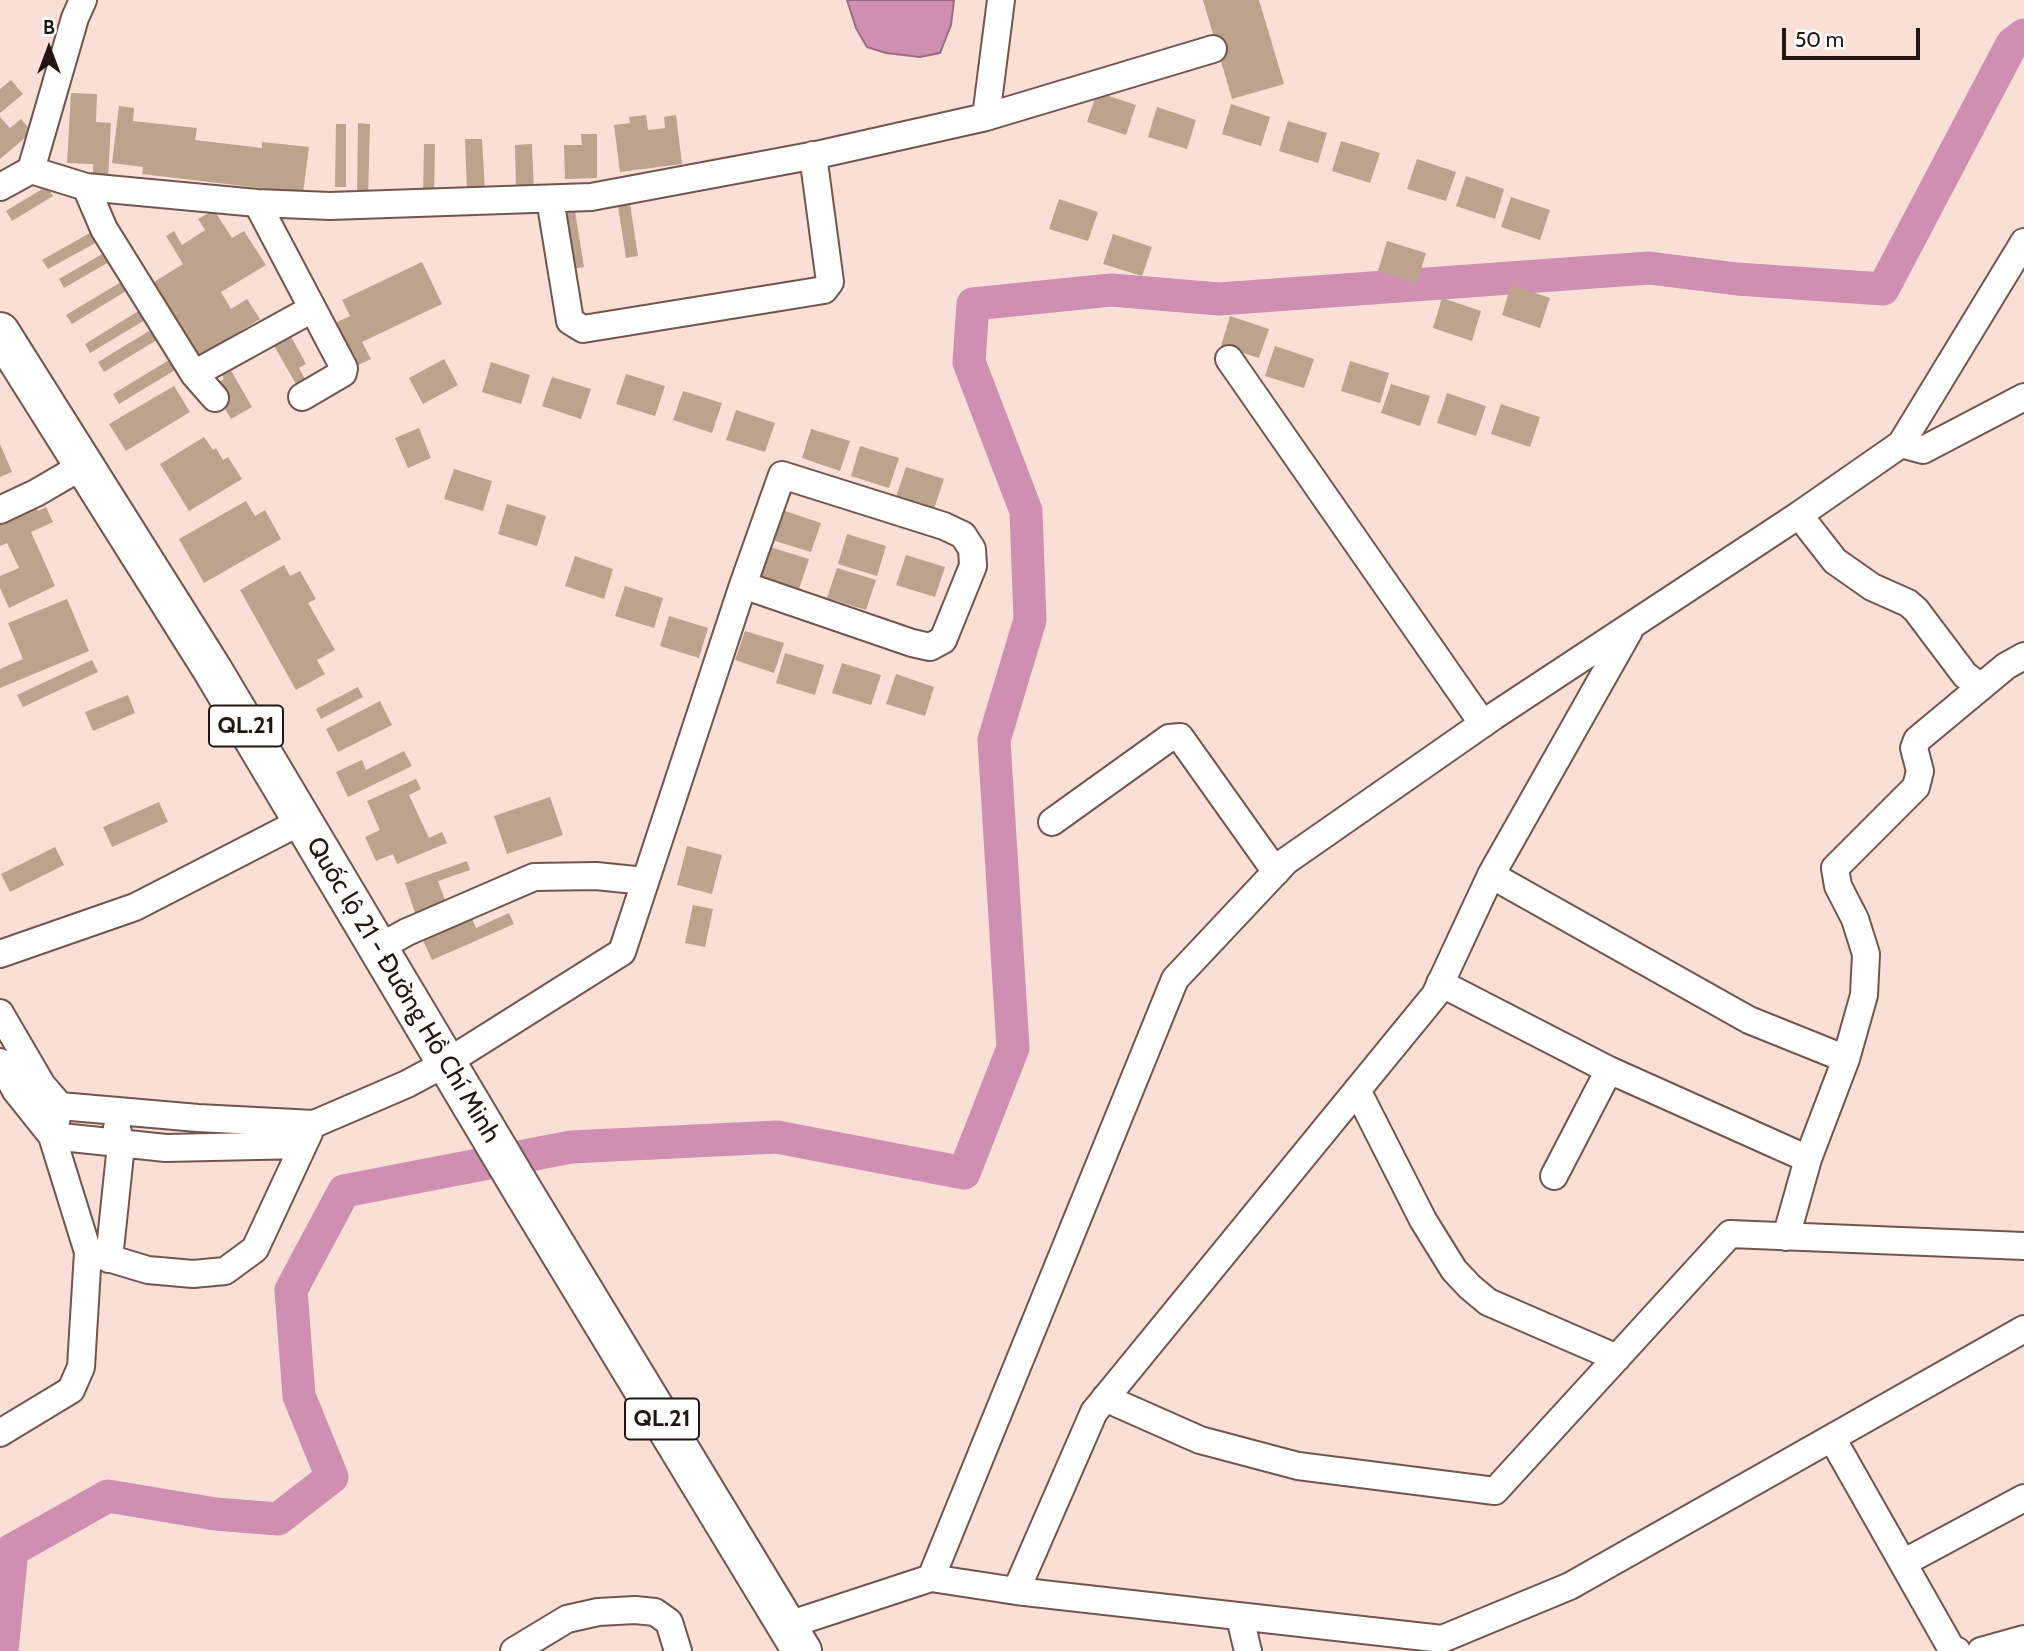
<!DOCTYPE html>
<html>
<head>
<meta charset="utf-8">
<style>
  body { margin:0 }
  #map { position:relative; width:2024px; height:1651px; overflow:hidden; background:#fadfd6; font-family:Cabin,sans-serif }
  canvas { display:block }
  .north { position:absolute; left:14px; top:14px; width:70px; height:70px; -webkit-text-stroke:5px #fff; paint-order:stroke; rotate:0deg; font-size:19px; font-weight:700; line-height:28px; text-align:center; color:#221612 }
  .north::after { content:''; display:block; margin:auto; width:24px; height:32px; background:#221612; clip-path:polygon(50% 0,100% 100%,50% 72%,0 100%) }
  .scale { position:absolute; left:1782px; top:28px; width:138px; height:32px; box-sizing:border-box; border:4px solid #221612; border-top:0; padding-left:9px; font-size:21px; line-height:24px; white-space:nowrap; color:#221612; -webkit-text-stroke:5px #fff; paint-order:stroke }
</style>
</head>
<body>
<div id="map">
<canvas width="2024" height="1651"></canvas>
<div class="north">B</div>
<div class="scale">50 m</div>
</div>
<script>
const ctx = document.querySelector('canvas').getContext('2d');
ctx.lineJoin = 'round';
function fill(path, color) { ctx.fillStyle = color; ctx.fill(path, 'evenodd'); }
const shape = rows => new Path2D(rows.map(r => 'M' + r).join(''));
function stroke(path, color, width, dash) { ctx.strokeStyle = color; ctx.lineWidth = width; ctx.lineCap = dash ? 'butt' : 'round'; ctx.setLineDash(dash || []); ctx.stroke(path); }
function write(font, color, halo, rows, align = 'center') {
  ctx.font = font + ' Cabin,sans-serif'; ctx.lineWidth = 5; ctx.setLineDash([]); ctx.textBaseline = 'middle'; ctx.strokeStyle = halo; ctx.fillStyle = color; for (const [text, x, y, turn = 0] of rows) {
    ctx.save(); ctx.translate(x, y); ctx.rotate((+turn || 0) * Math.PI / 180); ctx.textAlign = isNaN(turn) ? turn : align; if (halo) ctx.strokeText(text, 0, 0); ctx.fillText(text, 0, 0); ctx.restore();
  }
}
const water = shape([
  [847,0,954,0,951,25,940,53,920,57,886,53,867,47,856,28,847,0]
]);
const river = shape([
  [2,1651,12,1550,108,1496,215,1514,278,1519,332,1477,299,1396,291,1290,344,1191,571,1147,777,1137,964,1173,1013,1048,994,740,1030,620,1026,511,969,362,973,304,1111,290,1219,299,1649,268,1737,279,1883,289,2012,44,2024,35]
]);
const building = shape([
  [1203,0,1259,0,1284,84,1232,99],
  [11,80,23,94,0,113,0,89],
  [1097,92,1136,105,1126,135,1087,122],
  [71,93,97,94,96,122,111,123,108,179,93,178,93,164,67,163],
  [1231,104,1270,117,1261,146,1222,134],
  [119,106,134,108,133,121,197,128,195,140,262,148,262,142,309,147,303,193,142,174,143,167,112,163],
  [1157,107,1196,120,1187,149,1148,137],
  [646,115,648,130,665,128,664,117,676,115,682,164,620,172,614,125,630,123,629,117],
  [0,117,10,128,21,119,32,132,0,159],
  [1288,121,1327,133,1318,163,1279,151],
  [358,123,370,124,368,198,357,198],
  [336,124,346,124,346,187,335,187],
  [581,134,597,134,597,178,565,179,564,145,582,145],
  [465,139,482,139,485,191,467,192],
  [1341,141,1380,153,1370,183,1332,171],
  [424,144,435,144,434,198,423,198],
  [532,144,534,193,516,194,515,145],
  [1417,159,1456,172,1446,201,1407,189],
  [1466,176,1504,189,1495,219,1456,206],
  [47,186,53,196,12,221,6,211],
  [1511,197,1550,210,1540,240,1501,227],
  [1059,199,1098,212,1088,241,1049,229],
  [630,204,638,256,626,258,618,206],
  [214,210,232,238,244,231,266,265,221,292,231,309,247,299,260,319,198,358,151,284,183,264,166,236,174,231,182,245,205,230,198,219],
  [575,211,584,267,571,269,562,213],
  [95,230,101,240,48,269,42,260],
  [1113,234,1152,247,1142,276,1103,264],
  [1387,241,1426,253,1417,283,1378,271],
  [109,250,114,259,64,288,59,279],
  [422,262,442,304,362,342,371,359,352,368,331,325,350,316,342,300],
  [126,279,131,288,72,324,66,315],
  [1511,285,1550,298,1540,328,1502,315],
  [1442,298,1481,311,1472,341,1433,328],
  [145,307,150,317,90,353,85,344],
  [1230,316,1269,329,1259,358,1221,346],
  [154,328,160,338,104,372,98,362],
  [289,333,306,364,299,368,306,381,297,386,272,342],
  [1275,346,1314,359,1304,388,1265,376],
  [174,357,180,367,119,404,113,394],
  [444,359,458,385,423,404,409,378],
  [1350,361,1389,373,1380,403,1341,391],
  [491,362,530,375,521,404,482,392],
  [229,367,252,407,231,419,212,386,224,379,220,372],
  [626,374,665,386,655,416,616,404],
  [552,377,591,389,581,419,542,406],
  [1391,384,1430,396,1420,426,1381,413],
  [174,386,190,412,126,451,109,424],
  [683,391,722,403,712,433,673,420],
  [1447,393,1486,406,1476,436,1437,423],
  [1501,404,1540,417,1530,447,1491,434],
  [736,410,775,423,765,452,726,440],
  [419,428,431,458,408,468,395,438],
  [811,429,850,441,840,471,802,458],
  [204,437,213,450,216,448,223,460,228,457,242,479,189,511,160,464],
  [0,444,12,472,0,477],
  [860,446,899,458,889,488,851,476],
  [906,467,944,479,934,509,896,497],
  [454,469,492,481,483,511,444,499],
  [26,481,31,493,0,506,0,493],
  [33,501,38,511,46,507,53,522,31,532,55,586,9,608,0,588,0,576,19,568,7,543,0,546,0,516],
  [246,501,255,516,265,510,281,539,204,583,179,539],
  [507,504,546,516,537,546,498,534],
  [782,510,821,523,811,552,772,540],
  [847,534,886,546,877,576,838,564],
  [770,547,809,559,799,589,760,577],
  [906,555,945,567,935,597,896,585],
  [575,556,613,569,604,599,565,586],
  [284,565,290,576,300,571,316,599,308,603,335,650,317,660,325,674,296,690,240,590],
  [837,568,876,580,866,610,827,598],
  [625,586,663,598,654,628,615,616],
  [67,599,89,651,0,688,0,669,23,659,8,623],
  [669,616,708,628,699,658,660,646],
  [745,631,784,643,774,673,735,660],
  [785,653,824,665,815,695,776,683],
  [92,660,98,672,23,707,17,695],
  [842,663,881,675,871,705,832,693],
  [896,674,934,687,925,716,886,704],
  [358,687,363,697,321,719,316,709],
  [128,695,135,713,93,731,85,712],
  [380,701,392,725,338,752,326,729],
  [404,751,412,766,348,797,336,772,362,760,366,770],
  [416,779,421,789,409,795,429,838,442,832,447,843,397,864,393,854,376,861,365,837,380,830,367,801],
  [550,797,563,835,507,854,494,816],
  [159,802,168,822,112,847,103,827],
  [687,846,722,855,712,894,677,885],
  [55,847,64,865,10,892,1,874],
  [467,861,470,870,438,881,446,903,415,913,405,883],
  [693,905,713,909,705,947,685,943],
  [509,913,514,924,432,960,422,938,471,916,476,928]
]);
const minor = shape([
  [986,117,1001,0],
  [31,170,86,187,257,203,330,206,591,197,821,154,986,117,1213,49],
  [0,187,31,170,75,18,83,0],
  [86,187,104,229,194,374,215,398],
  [550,199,570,321,583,329,824,290,830,282,813,155],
  [257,203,344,368,343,373,302,397],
  [1229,359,1483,724],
  [194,374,312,309],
  [1901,444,1923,450,2024,397],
  [0,510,36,493,84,465],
  [1799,515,1835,561,1872,587,1908,603,1916,610,1965,675,1981,687],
  [1052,822,1169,738,1180,737,1276,872],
  [1491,875,1749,1020,1846,1059],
  [378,948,407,932,534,877,596,876,645,881],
  [0,954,135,907,302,821],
  [1440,983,1609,1070,1808,1159],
  [0,1013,42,1085,60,1106,198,1118,314,1124,407,1084,446,1063,622,952,743,585,782,475,944,526,963,535,972,549,973,566,943,640,930,647,912,643,743,585],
  [0,1062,16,1091,52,1136,166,1148,303,1145],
  [1357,1090,1423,1220,1454,1270,1470,1287,1488,1302,1617,1358],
  [1554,1176,1609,1070],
  [1786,1237,1808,1159,1846,1059,1864,995,1866,954,1855,919,1838,886,1835,868,1916,787,1920,771,1914,748,1917,740,2006,666,2024,656],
  [88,1252,148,1270,193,1274,225,1271,255,1249,309,1133],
  [109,1259,121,1145,117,1128],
  [1105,1398,1200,1440,1298,1466,1495,1491,1730,1234,2024,1246],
  [0,1433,71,1390,81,1367,88,1252,52,1136,60,1106],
  [1832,1438,1951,1648,1957,1651],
  [1903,1563,2024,1498],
  [931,1578,1016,1591,1442,1639,1570,1586,2024,1329],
  [1016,1591,1094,1412,1435,995,1491,875,1629,631],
  [1240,1618,1248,1651],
  [788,1625,931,1578,1175,979,1286,861,1494,716,1799,515,1901,444,2024,242],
  [514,1651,567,1619,598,1612,635,1610,655,1612,669,1622,678,1651],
  [1981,1651,2024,1639]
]);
const highway = shape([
  [0,332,212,669,521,1188,802,1651]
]);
const shields = [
  [246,726,74],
  [662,1419,74]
];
const shieldNames = [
  ["QL.21",246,726],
  ["QL.21",662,1419]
];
const streetNames = [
  ["Quốc lộ 21 - Đường Hồ Chí Minh",403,990,59]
];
fill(water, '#cf8fb2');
stroke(water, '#9b6b82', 2);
stroke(river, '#cf8fb2', 33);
fill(building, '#bba38d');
stroke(minor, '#72554c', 30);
stroke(highway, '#72554c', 42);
stroke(minor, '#fff', 26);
stroke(highway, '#fff', 38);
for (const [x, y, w] of shields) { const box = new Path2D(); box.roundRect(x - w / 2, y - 20.5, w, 41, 5); ctx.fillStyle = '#fff'; ctx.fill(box); stroke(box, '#221612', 2); }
write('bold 24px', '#221612', null, shieldNames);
write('26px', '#221612', '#fff', streetNames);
</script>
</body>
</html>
